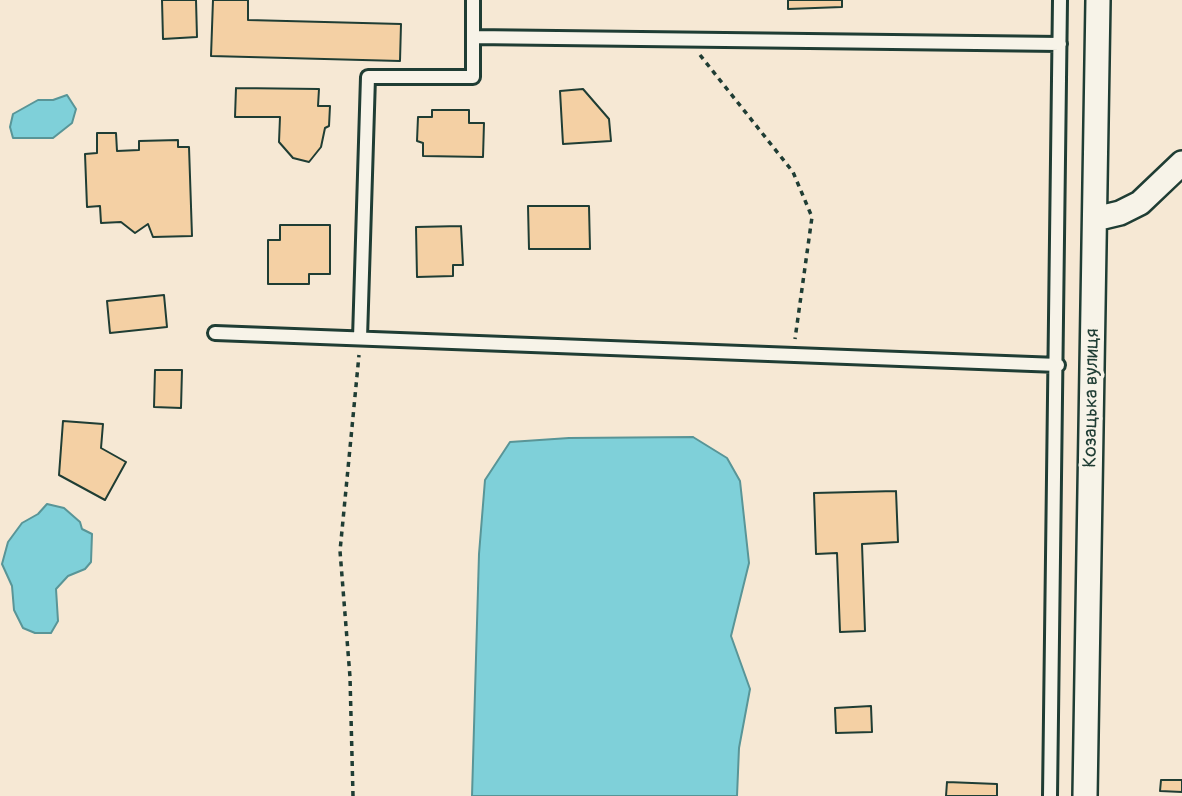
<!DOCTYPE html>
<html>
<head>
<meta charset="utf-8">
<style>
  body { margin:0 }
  canvas { display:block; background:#f6e8d4 }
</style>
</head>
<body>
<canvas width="1182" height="796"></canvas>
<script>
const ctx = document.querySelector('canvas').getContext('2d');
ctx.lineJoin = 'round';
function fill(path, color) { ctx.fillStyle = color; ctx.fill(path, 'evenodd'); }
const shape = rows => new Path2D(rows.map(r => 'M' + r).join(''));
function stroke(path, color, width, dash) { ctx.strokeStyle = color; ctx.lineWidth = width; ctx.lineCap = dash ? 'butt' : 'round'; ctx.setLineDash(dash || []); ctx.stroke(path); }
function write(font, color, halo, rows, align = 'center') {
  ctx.font = font + ' Pangolin,sans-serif'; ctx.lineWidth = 7; ctx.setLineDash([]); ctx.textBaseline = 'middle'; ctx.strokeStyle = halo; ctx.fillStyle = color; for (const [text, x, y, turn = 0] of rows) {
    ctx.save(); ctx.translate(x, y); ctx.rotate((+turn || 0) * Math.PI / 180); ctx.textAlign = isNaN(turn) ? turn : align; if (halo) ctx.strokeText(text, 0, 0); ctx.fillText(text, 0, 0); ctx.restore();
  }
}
const water = shape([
  [67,95,76,109,72,123,53,138,13,138,10,127,13,114,38,100,53,100,67,95],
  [693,437,727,458,740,481,749,563,731,636,750,689,739,748,737,796,472,796,479,554,485,480,510,442,569,438,693,437],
  [47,504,64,508,80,522,82,529,92,534,91,562,85,569,68,576,56,589,58,621,51,633,35,633,23,628,14,610,12,586,2,564,8,542,22,523,38,514,47,504]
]);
const building = shape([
  [162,0,196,0,197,37,163,39,162,0],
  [213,0,248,0,248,20,401,24,400,61,211,56,213,0],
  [788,0,842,0,842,7,788,9,788,0],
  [236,88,319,89,318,106,330,106,329,126,325,128,321,147,309,162,293,158,279,142,280,117,235,117,236,88],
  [583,89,609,119,611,141,563,144,560,91,583,89],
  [432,110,469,110,469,123,484,123,483,157,423,156,423,143,417,141,418,117,432,117,432,110],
  [97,133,116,133,117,151,139,150,139,141,178,140,178,147,189,147,192,236,153,237,148,224,135,233,121,222,101,223,100,206,87,207,85,154,97,153,97,133],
  [528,206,589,206,590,249,529,249,528,206],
  [280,225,330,225,330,274,309,274,309,284,268,284,268,240,280,240,280,225],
  [461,226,463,265,453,265,453,276,417,277,416,227,461,226],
  [164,295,167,327,110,333,107,301,164,295],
  [155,370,182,370,181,408,154,407,155,370],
  [63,421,103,424,101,448,126,462,105,500,59,475,63,421],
  [896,491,898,542,862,544,865,631,840,632,837,553,816,554,814,493,896,491],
  [871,706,872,732,836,733,835,708,871,706],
  [1161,780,1182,780,1182,792,1160,791,1161,780],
  [947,782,997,784,997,796,946,796,947,782]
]);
const path = shape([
  [700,55,793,172,812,217,795,339],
  [353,796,350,677,340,551,359,355]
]);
const lane = shape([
  [473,37,1060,44],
  [215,333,1058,365],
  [360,338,368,77,473,77,473,0],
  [1050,796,1060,0]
]);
const street = shape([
  [1095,219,1120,213,1140,203,1182,163],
  [1085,796,1098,0]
]);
const streetNames = [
  ["Козацька вулиця",1092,398,-89]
];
fill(water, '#7fd0d9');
stroke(water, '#599597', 2);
fill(building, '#f4d0a4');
stroke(building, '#1f3d34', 2);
stroke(lane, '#1f3d34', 18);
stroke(street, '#1f3d34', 28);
stroke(path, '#1f3d34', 3.5, [5, 5]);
stroke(lane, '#f7f3e8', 12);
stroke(street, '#f7f3e8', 23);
write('19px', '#1f3d34', '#f7f3e8', streetNames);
</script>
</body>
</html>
